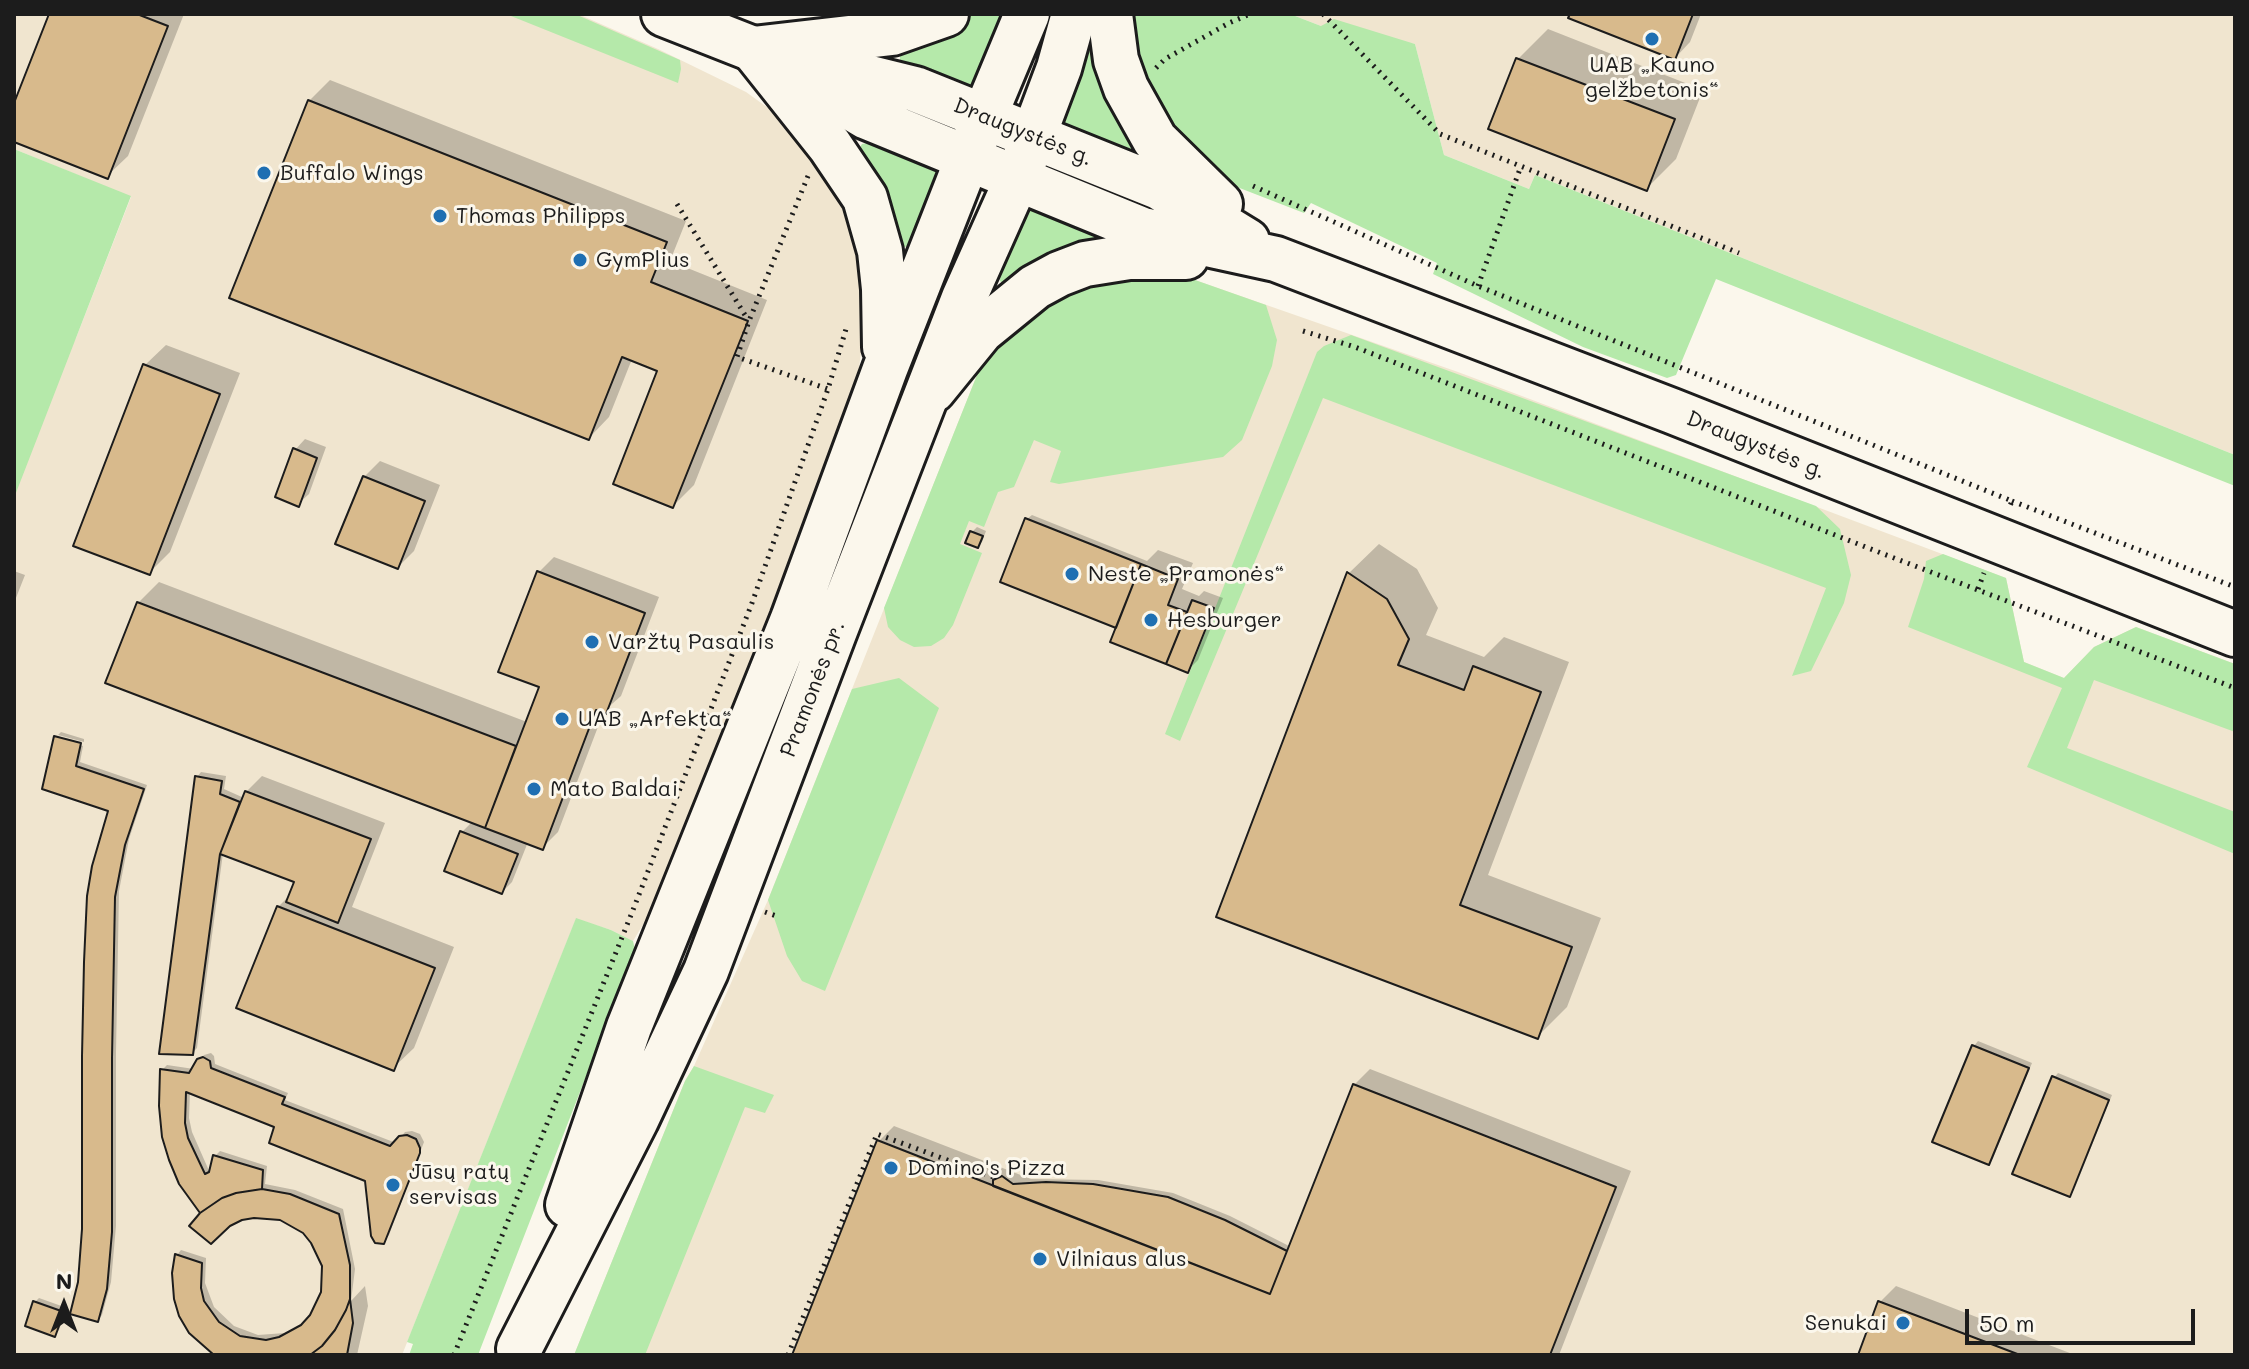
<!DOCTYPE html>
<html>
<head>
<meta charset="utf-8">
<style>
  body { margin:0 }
  #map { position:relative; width:2249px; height:1369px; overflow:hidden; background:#fbf7ec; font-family:Mali,sans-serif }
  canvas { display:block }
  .frame { position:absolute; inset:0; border:16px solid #1c1c1c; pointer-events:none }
  .north { position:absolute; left:24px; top:1265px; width:80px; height:80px; -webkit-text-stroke:6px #fbf7ec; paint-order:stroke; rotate:0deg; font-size:22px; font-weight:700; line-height:32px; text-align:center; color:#1c1c1c }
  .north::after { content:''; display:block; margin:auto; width:28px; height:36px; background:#1c1c1c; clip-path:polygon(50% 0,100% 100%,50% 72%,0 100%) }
  .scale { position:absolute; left:1965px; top:1309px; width:230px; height:36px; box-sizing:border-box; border:4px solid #1c1c1c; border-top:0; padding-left:10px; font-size:24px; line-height:28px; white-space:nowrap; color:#1c1c1c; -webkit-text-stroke:6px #fbf7ec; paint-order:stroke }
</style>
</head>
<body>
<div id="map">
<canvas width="2249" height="1369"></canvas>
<div class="frame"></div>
<div class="north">N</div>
<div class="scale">50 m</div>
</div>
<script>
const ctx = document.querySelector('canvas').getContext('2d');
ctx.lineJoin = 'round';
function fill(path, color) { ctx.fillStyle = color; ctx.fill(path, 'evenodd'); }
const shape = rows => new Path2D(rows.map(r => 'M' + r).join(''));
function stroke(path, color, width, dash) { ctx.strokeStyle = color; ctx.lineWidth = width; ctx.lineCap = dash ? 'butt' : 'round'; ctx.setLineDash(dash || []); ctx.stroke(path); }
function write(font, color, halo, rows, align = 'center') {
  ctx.font = font + ' Mali,sans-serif'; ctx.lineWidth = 6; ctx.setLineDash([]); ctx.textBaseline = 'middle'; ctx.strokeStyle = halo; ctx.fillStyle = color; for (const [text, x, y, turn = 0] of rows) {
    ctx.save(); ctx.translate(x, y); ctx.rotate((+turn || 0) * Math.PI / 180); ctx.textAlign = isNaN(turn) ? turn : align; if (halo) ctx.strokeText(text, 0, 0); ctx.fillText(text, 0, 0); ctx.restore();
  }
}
const built = shape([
  [14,14,578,14,658,49,746,92,807,136,862,238,868,300,858,375,787,568,658,900,633,941,611,930,576,919,402,1355,14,1355,14,454,76,338,131,197,14,149],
  [1290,14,2235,14,2235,455,1535,175,1529,189,1444,155,1415,44,1321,26],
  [1195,280,1458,372,2006,578,2024,662,2064,678,2094,647,2136,627,2235,664,2235,1355,574,1355,685,1081,694,1066,768,900,981,365]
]);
const green = shape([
  [506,14,575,14,680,60,681,69,678,83],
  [969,14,1003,14,975,85,967,90,900,64,900,51],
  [1125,14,1290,14,1321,26,1334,19,1415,44,1444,155,1529,189,1535,175,2235,455,2235,486,1716,279,1676,375,1667,378,1583,347,1433,274,1437,263,1311,203,1304,213,1237,187,1198,165,1139,81],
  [1097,48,1139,149,1133,154,1063,129,1061,124,1083,54,1088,49],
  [868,143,874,143,942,169,912,244,905,247,899,249,858,150,862,144],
  [14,149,131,196,14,498],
  [1032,206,1102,233,1101,242,1004,285,1000,281,999,276,1022,213,1027,208],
  [1169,274,1195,280,1266,305,1277,340,1272,366,1242,440,1223,457,1059,484,1050,482,1061,451,1034,440,1014,487,998,492,984,527,969,521,960,544,982,553,953,625,944,638,931,646,914,647,900,640,888,627,884,608,981,365,1007,323,1081,278],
  [1351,335,1816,506,1840,529,1851,575,1844,603,1811,671,1792,676,1826,588,1323,398,1180,741,1165,734,1317,352,1324,346],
  [1943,554,2006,578,2024,662,2064,678,2094,647,2136,627,2235,664,2235,732,2094,680,2067,748,2235,812,2235,854,2027,767,2062,688,1908,627,1924,579,1926,561],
  [899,678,939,708,825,991,802,981,787,956,768,900,852,689],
  [576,918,611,930,633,941,635,950,478,1355,409,1355,413,1344,407,1342],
  [694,1066,774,1095,765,1113,745,1107,645,1355,574,1355,685,1081]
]);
const shadow = shape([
  [51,14,184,14,128,156,107,176,14,140,14,108],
  [1572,14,1701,14,1690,42,1675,58],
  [1548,29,1703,90,1676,159,1646,189,1518,59],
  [330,80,686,221,670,261,767,300,694,485,673,506,660,370,632,359,609,417,589,438,309,101],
  [166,345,240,373,170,552,149,573,145,365],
  [305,439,326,447,309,494,298,504,295,450],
  [380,461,440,485,414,551,398,567,364,477],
  [1032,515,1147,561,1158,550,1193,563,1182,589,1199,596,1204,591,1223,598,1198,660,1187,671,1113,641,1118,627,1027,519],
  [977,527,986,531,982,542,977,546,968,542,972,532],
  [1379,544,1417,569,1438,608,1426,635,1484,657,1504,637,1569,662,1488,875,1601,918,1567,1007,1537,1037,1219,916,1349,573],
  [554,557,659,597,621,696,604,711,558,832,542,848,528,842,512,882,502,892,462,832,473,821,138,603,159,582,527,722,541,686,538,573],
  [14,571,25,575,14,603],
  [61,732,84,739,84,742,58,735],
  [56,736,56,738,83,746,80,762,147,785,129,839,119,891,116,1052,116,1226,111,1282,102,1315,98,1320,80,1282,111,809,44,787],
  [201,772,226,776,224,789,244,798,246,792,262,776,385,823,352,907,454,947,414,1048,393,1068,278,907,291,894,296,880,223,853,197,1048,192,1053,197,777],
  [1978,1041,2032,1063,1993,1158,1989,1163,1974,1046],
  [211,1053,214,1056,215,1064,288,1093,285,1100,396,1143,405,1132,412,1131,420,1134,424,1142,389,1235,383,1242,367,1180,277,1126,190,1091,189,1118,192,1132,210,1173,215,1156,220,1151,267,1166,265,1184,295,1190,343,1209,355,1269,351,1301,365,1286,368,1306,357,1355,218,1355,177,1255,181,1250,206,1258,205,1283,214,1307,234,1326,258,1335,285,1333,306,1322,323,1293,324,1266,319,1253,304,1232,281,1218,203,1213,162,1070,167,1065,194,1069,204,1055],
  [1370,1069,1631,1171,1559,1355,794,1355,879,1141,894,1126,1031,1179,1098,1180,1173,1193,1230,1216,1291,1247,1354,1085],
  [2058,1073,2112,1095,2074,1190,2069,1194,2054,1078],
  [1896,1286,2075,1355,1860,1355,1880,1302],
  [39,1298,67,1308,59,1330,55,1334,35,1302]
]);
const building = shape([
  [49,14,137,14,168,26,108,179,14,142,14,103,49,14],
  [1570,14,1693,14,1675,60,1568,18,1570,14],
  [1516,58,1675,119,1647,191,1488,129,1516,58],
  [308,100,667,242,651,282,748,321,673,508,613,484,657,371,622,357,589,440,229,298,308,100],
  [143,364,220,394,150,575,73,546,143,364],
  [293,448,317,458,299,507,275,497,293,448],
  [363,476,425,501,398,569,335,544,363,476],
  [1025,518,1141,564,1116,628,1000,582,1025,518],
  [970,531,983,536,978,548,965,543,970,531],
  [1141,564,1178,579,1168,605,1187,612,1166,664,1110,642,1141,564],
  [537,571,645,613,606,714,596,710,543,850,485,828,539,687,498,672,537,571],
  [1347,572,1387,599,1409,639,1398,665,1464,690,1473,666,1541,692,1460,905,1572,947,1538,1039,1216,917,1347,572],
  [1192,600,1214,608,1188,673,1166,664,1192,600],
  [137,602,516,746,485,828,105,683,137,602],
  [54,736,81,743,76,766,144,789,125,845,115,897,112,1058,112,1232,107,1289,98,1322,70,1314,78,1282,82,1229,82,1056,84,962,87,896,92,866,108,811,42,789,54,736],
  [195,776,222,781,220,794,240,802,220,854,193,1055,159,1054,195,776],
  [245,791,371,839,338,923,286,902,294,882,220,854,245,791],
  [460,831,518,854,502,894,444,871,460,831],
  [277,906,435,968,394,1071,236,1008,277,906],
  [1972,1045,2029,1068,1989,1165,1932,1142,1972,1045],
  [203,1057,210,1061,211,1068,285,1097,282,1104,390,1146,399,1136,407,1135,416,1139,420,1148,420,1153,384,1244,375,1243,371,1236,365,1181,269,1143,274,1127,186,1092,185,1123,188,1138,205,1174,209,1172,213,1155,263,1170,262,1189,236,1193,222,1198,200,1213,179,1184,169,1160,162,1137,159,1106,160,1069,189,1073,197,1059,203,1057],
  [2052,1076,2109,1100,2070,1197,2012,1174,2052,1076],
  [1353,1084,1616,1187,1550,1355,792,1355,877,1140,1270,1294,1353,1084],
  [1002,1176,1013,1184,1046,1182,1093,1184,1168,1197,1225,1220,1287,1251,1270,1294,993,1186,993,1180,1002,1176],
  [262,1189,290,1194,339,1214,350,1265,350,1299,346,1310,335,1330,322,1346,310,1355,214,1355,189,1333,179,1316,174,1299,172,1273,175,1254,202,1263,201,1288,204,1301,219,1322,240,1336,266,1340,279,1337,301,1325,310,1315,321,1292,322,1266,311,1243,303,1233,280,1220,254,1218,242,1220,230,1226,211,1244,189,1226,200,1213,222,1198,236,1193,262,1189],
  [350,1299,353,1323,347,1355,310,1355,322,1346,335,1330,346,1310,350,1299],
  [33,1301,64,1312,55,1337,25,1326,33,1301],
  [1878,1301,1915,1315,2020,1355,1858,1355,1878,1301]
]);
const path = shape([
  [1323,14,1440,134,1739,253],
  [1156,68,1165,59,1229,23,1250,14],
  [808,176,749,321,737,357,828,389],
  [1253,186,1478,286,2012,501,2009,508],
  [677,204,748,320],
  [1478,286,1521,166],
  [1303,331,1355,347,1881,553,2235,688],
  [2012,501,2235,587],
  [1978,589,1984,573],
  [765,912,779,917],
  [454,1355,633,910,752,603,828,389,846,329],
  [788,1355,877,1134,996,1178]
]);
const secondary = shape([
  [664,14,753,49,915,89,1159,187,1247,241],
  [1110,14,1116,60,1126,88,1155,140,1220,204],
  [756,51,867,117,1143,230,1276,259,1672,411,2235,634],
  [933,390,981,331,1035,287,1059,274,1085,264,1129,257,1186,257]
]);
const primary = shape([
  [753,49,830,146,865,198,880,251,884,289,885,347],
  [753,49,892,33,946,14],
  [568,1205,629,1027,793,619,885,369,984,117,1027,14],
  [519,1349,636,1120,706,971,834,633,964,298,1018,177,1059,68,1074,14]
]);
const markers = [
  [1652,39,8,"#1f6fb2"],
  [264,173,8,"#1f6fb2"],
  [440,216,8,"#1f6fb2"],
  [580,260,8,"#1f6fb2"],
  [1072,574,8,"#1f6fb2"],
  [1151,620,8,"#1f6fb2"],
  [592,642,8,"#1f6fb2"],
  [562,719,8,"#1f6fb2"],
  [534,789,8,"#1f6fb2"],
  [891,1168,8,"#1f6fb2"],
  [393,1185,8,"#1f6fb2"],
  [1040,1259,8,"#1f6fb2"],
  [1903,1323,8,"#1f6fb2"]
];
const poiNames = [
  ["UAB „Kauno",1652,65,"center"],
  ["gelžbetonis“",1652,90,"center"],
  ["Buffalo Wings",280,173],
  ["Thomas Philipps",456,216],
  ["GymPlius",596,260],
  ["Neste „Pramonės“",1088,574],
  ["Hesburger",1167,620],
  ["Varžtų Pasaulis",608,642],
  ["UAB „Arfekta“",578,719],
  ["Mato Baldai",550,789],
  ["Domino's Pizza",907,1168],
  ["Jūsų ratų",409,1172],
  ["servisas",409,1197],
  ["Vilniaus alus",1056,1259],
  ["Senukai",1887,1323,"right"]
];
const streetNames = [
  ["Draugystės g.",1023,132,22],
  ["Draugystės g.",1756,445,22],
  ["Pramonės pr.",813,689,-69]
];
fill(built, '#f0e5cf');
fill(green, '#b5e9aa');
fill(shadow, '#0003');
fill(building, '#d8ba8c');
stroke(building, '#1c1c1c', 2);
stroke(secondary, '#1c1c1c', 50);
stroke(primary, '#1c1c1c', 50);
stroke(path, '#1c1c1c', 5, [2, 6]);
stroke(secondary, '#fbf7ec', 44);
stroke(primary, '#fbf7ec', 44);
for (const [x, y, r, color] of markers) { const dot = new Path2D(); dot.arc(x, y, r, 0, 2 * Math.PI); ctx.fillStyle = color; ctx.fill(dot); stroke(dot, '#fbf7ec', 3); }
write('22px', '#1c1c1c', '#fbf7ec', poiNames, 'left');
write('22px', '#1c1c1c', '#fbf7ec', streetNames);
</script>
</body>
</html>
